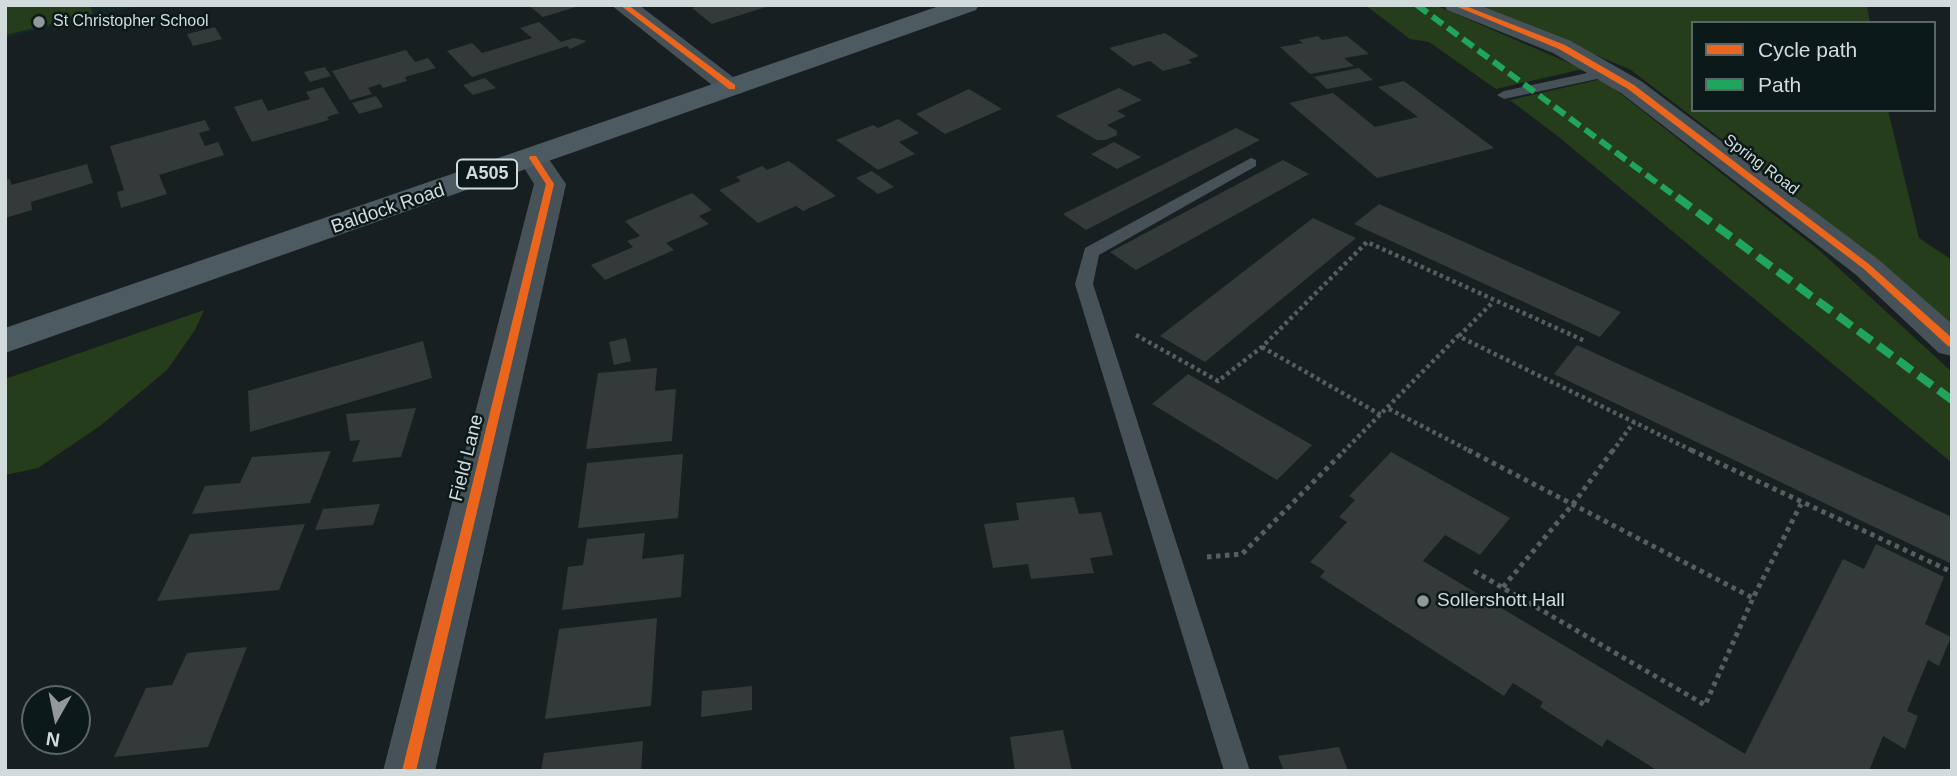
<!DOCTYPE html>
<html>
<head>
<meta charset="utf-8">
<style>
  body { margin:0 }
  #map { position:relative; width:1957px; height:776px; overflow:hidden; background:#181f20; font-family:Arial,sans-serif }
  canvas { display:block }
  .frame { position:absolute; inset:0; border:7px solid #d2dbdb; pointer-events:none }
  .legend { position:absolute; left:1691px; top:21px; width:245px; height:91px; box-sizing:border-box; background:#0c1919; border:2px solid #5b6767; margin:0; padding:9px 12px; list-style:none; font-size:21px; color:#d2dbdb }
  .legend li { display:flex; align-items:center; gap:14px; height:35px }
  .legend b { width:35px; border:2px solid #5b6767 }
  .north { position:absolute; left:21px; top:685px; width:70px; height:70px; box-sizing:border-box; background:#0c1919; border:2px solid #5b6767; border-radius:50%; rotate:189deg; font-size:19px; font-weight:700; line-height:28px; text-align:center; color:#d2dbdb }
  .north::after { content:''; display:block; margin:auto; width:24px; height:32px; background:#91999a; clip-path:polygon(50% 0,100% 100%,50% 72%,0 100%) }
</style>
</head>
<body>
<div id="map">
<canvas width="1957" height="776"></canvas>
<div class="frame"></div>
<ul class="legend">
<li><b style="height:9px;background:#eb651d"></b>Cycle path</li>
<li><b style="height:9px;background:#20a55d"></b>Path</li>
</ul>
<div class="north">N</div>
</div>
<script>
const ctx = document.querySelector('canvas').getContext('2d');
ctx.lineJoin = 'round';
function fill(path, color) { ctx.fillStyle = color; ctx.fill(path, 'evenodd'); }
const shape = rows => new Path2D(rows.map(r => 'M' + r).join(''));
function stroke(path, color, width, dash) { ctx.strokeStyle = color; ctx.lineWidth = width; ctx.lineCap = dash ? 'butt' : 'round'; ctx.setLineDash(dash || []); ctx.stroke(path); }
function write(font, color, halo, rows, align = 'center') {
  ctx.font = font + ' Arial,sans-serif'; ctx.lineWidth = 5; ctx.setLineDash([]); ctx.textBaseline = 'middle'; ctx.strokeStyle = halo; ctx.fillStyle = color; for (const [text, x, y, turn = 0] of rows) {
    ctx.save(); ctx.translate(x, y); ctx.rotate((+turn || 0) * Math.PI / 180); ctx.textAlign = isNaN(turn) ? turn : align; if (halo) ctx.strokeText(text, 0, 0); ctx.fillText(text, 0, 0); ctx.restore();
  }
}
const built = shape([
  [5,5,141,5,5,38]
]);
const green = shape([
  [5,5,90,5,93,14,5,35],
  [1365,5,1435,5,1583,69,1496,89,1429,42,1410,39],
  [1478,5,1867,5,1870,23,1693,23,1693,110,1888,110,1919,238,1952,260,1952,327,1789,191,1631,70],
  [1602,79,1820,251,1952,372,1952,463,1560,138,1510,100],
  [204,310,195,330,167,370,100,426,38,468,5,475,5,379]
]);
const building = shape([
  [528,5,579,5,579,6,543,17],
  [702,5,769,5,769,6,712,24,692,8],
  [539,22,561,42,574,38,587,41,570,49,567,46,472,77,447,51,472,43,482,53,532,38,520,28],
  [215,27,222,39,193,46,187,34],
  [1165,33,1199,56,1188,60,1192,63,1163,71,1150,61,1133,66,1109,48],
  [1318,36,1322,40,1347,36,1369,54,1344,58,1354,66,1310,74,1280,47,1303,43,1299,40],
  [406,50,415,62,428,58,436,68,405,77,407,81,383,88,380,84,368,88,372,94,350,100,332,71],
  [325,67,331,76,310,82,304,72],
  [1359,68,1373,80,1327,89,1314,77],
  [485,78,496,88,473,95,463,85],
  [1404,81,1494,148,1377,178,1289,103,1333,93,1375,127,1418,117,1378,87],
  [323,87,339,113,327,117,329,120,252,142,234,107,262,99,268,111,310,99,306,92],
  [1119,88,1142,100,1117,111,1126,116,1107,125,1117,131,1117,135,1106,140,1097,140,1056,116],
  [969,89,1002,109,945,134,916,114],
  [376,96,383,107,359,114,352,103],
  [898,119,919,133,899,142,915,154,878,170,836,140,873,125,878,128],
  [205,120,210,130,199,133,205,146,218,142,224,155,159,175,167,194,121,208,117,192,124,190,110,146],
  [1236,128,1260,140,1086,230,1063,214],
  [1114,142,1141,157,1117,169,1091,154],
  [1283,160,1309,174,1136,270,1110,252],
  [789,161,836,196,803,211,796,206,758,223,719,190,741,181,736,177,762,166,767,170],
  [87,164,93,183,31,202,32,210,5,218,5,180,10,179,11,185],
  [872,171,894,187,878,194,856,178],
  [692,193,712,210,699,216,709,224,666,243,674,250,605,280,591,265,633,247,627,241,640,236,625,221],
  [1379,204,1621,312,1600,337,1354,224],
  [1313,218,1356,238,1205,362,1160,336],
  [626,338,631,361,614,365,609,342],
  [423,341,432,378,250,432,248,391],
  [1577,345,1952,517,1952,564,1554,374],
  [657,368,655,391,676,389,672,441,586,449,598,373],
  [1188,374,1312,445,1277,480,1152,404],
  [416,408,401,457,352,462,360,440,350,441,346,414],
  [331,451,310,503,192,514,205,486,240,483,252,457],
  [1391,452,1510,518,1480,555,1445,535,1423,561,1745,754,1843,559,1864,569,1876,544,1944,577,1925,624,1951,637,1939,666,1928,660,1907,711,1918,716,1905,749,1883,736,1869,771,1658,771,1607,739,1602,747,1540,707,1543,702,1513,683,1504,696,1320,577,1325,571,1310,562,1347,522,1339,517,1355,500,1349,496],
  [683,454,678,518,578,528,587,463],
  [1074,497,1079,514,1101,512,1113,555,1090,558,1094,573,1031,579,1028,564,993,568,984,524,1019,520,1016,503],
  [380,504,373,525,315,530,323,509],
  [305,524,279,590,157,601,190,534],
  [645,533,642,559,684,554,681,597,562,610,568,567,583,565,587,539],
  [657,618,651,706,545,719,559,629],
  [247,647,208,747,114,757,146,688,172,685,187,653],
  [752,686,752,710,701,717,702,691],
  [1063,730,1072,771,1015,771,1010,737],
  [643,741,641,771,541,771,544,753],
  [1339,747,1348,771,1284,771,1278,756]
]);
const pathFar1 = shape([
  [1136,335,1218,381,1262,347,1367,242,1585,341],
  [1459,336,1493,302],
  [1262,347,1381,415],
  [1389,409,1472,452],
  [1343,452,1458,336,1695,452],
  [1612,452,1634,422]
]);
const path = shape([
  [1468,450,1753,598],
  [1691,450,1952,572],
  [1207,557,1242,554,1345,450],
  [1474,571,1705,705,1753,598,1801,504],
  [1503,587,1573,504,1613,450]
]);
const service = shape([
  [1606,69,1611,70,1611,76,1504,99,1497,95,1504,91,1606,69],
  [1251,158,1256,160,1256,166,1099,255,1093,284,1250,771,1224,771,1075,284,1085,248,1251,158]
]);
const minor = shape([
  [611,5,639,5,746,87,742,93,732,95,722,93,611,5],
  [1444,5,1479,5,1571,41,1641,81,1879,260,1952,324,1952,356,1939,353,1855,274,1621,93,1553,53,1447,10,1444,5],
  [533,149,544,152,566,184,435,771,383,771,534,184,518,158,522,152,533,149]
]);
const primary = shape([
  [942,5,979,5,976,10,5,353,5,328,942,5]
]);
const quietFar1 = shape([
  [1417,5,1679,199]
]);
const quiet = shape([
  [1677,197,1952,400]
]);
const cycleway = shape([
  [620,5,628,5,735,85,735,89,729,89,620,5],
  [1453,5,1463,5,1565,45,1634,85,1870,265,1952,338,1952,347,1948,346,1864,269,1628,89,1559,49,1453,5],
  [530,156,536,156,554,184,416,771,402,771,546,184,529,158,530,156]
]);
const markers = [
  [39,22,7,"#91999a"],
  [1423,601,7,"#91999a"]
];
const farPoinames = [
  ["St Christopher School",53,22]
];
const farStreetnames = [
  ["Spring Road",1761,165,37]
];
const shields = [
  [487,174,60]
];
const shieldNames = [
  ["A505",487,174]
];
const streetNames = [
  ["Baldock Road",388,209,-19],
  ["Field Lane",467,458,-76]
];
const poiNames = [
  ["Sollershott Hall",1437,601]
];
fill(built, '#132829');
fill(green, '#253d1a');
fill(building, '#343a39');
stroke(pathFar1, '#555e61', 4.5, [3.5, 3.5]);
stroke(path, '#555e61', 5, [4.5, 4.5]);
fill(service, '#475258');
fill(minor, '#475258');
fill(primary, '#4c5b62');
stroke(quietFar1, '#20a55d', 6, [13, 6]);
stroke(quiet, '#20a55d', 8, [17, 8]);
fill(cycleway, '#eb651d');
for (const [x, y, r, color] of markers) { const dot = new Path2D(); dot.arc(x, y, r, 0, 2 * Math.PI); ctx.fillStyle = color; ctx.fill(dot); stroke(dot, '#0c1919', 2.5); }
write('16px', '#d2dbdb', '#0c1919', farPoinames, 'left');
write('16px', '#d2dbdb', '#0c1919', farStreetnames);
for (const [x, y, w] of shields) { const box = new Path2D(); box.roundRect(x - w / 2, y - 14.5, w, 29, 5); ctx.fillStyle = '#0c1919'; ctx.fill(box); stroke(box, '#d2dbdb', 2); }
write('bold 18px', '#d2dbdb', null, shieldNames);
write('19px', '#d2dbdb', '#0c1919', streetNames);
write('19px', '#d2dbdb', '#0c1919', poiNames, 'left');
</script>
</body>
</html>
